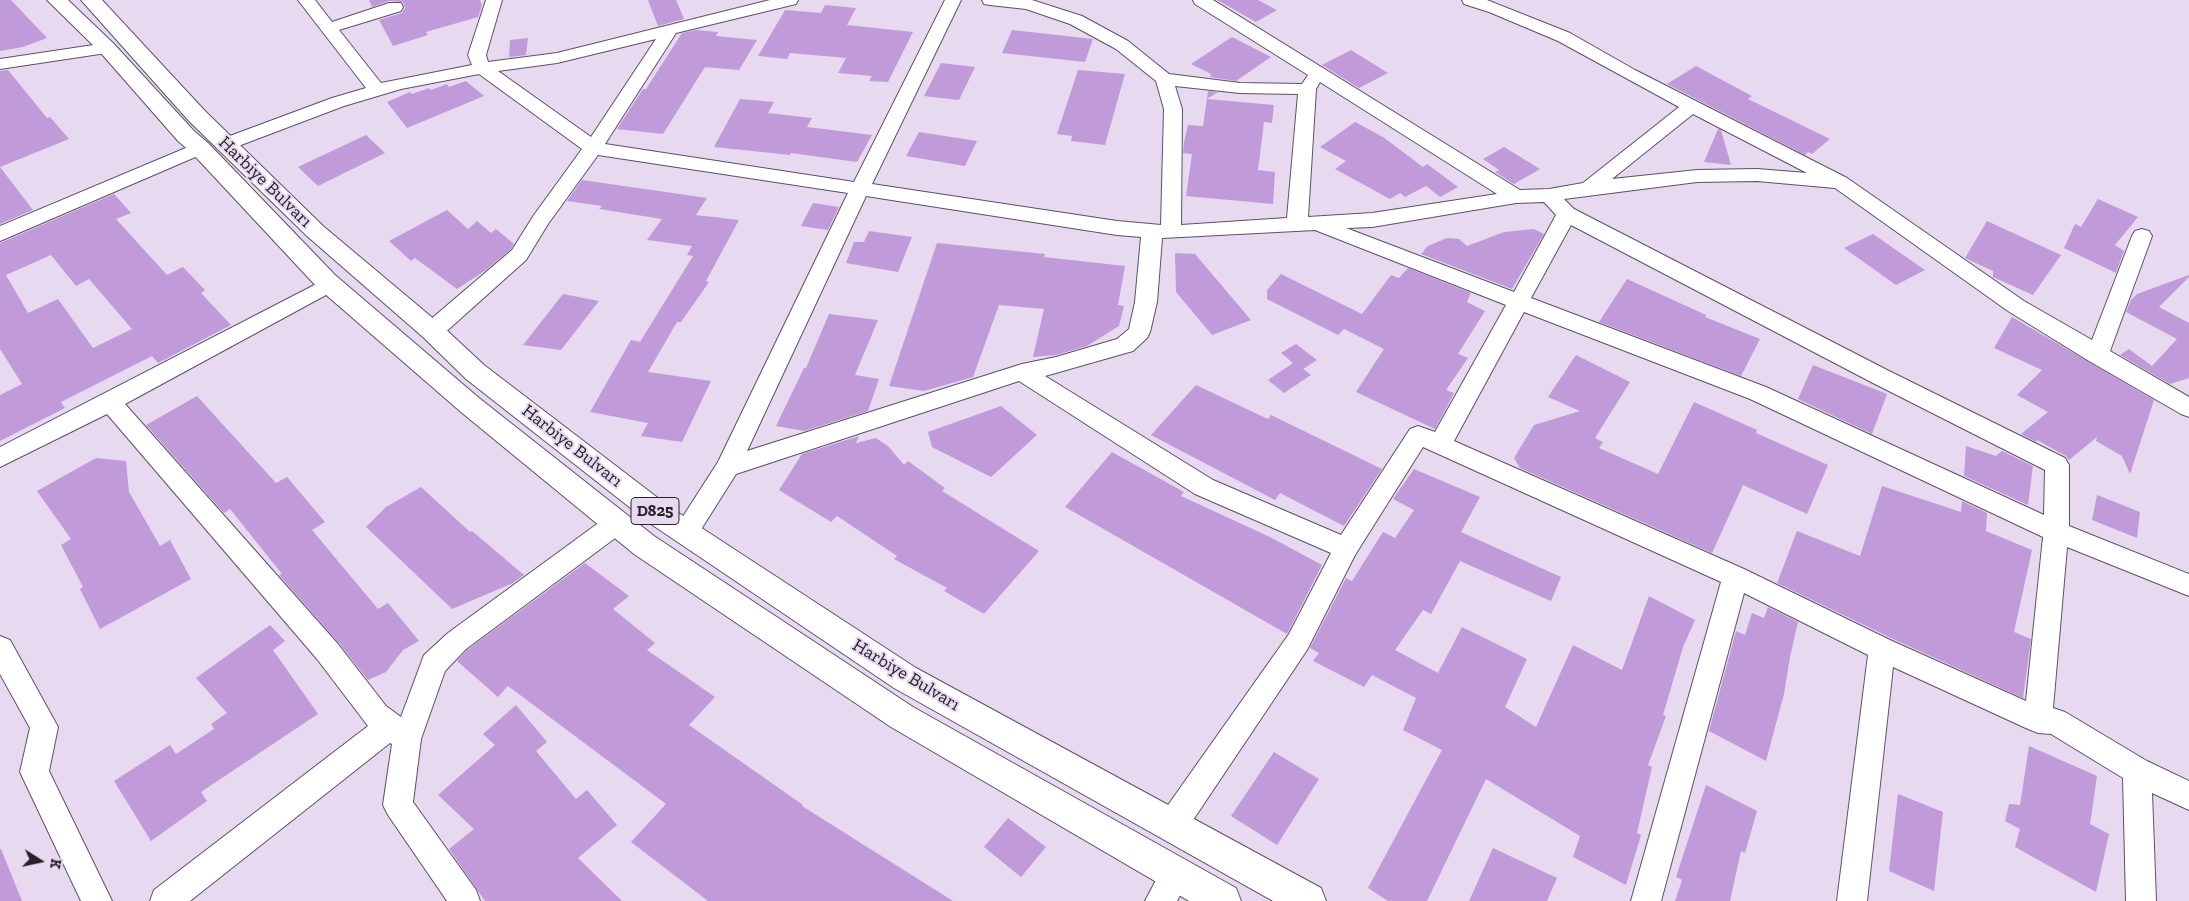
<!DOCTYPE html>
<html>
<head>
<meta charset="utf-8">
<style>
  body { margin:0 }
  #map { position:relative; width:2189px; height:901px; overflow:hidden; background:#e7d9f0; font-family:"Zilla Slab",serif }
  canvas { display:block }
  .north { position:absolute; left:15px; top:836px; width:50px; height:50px; -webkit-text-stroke:4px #e7d9f0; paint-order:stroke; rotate:100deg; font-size:14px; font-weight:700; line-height:20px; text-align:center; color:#27212a }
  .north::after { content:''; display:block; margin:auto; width:18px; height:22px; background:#27212a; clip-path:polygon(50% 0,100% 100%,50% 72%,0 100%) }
</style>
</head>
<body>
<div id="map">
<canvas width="2189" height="901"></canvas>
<div class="north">K</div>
</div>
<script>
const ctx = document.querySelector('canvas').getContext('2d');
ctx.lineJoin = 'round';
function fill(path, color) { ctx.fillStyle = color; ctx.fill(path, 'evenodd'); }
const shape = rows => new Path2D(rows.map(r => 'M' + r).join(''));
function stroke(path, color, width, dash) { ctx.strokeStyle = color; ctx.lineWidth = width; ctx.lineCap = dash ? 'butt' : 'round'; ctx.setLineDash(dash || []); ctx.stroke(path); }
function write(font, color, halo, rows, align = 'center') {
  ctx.font = font + ' "Zilla Slab",serif'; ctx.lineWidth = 4; ctx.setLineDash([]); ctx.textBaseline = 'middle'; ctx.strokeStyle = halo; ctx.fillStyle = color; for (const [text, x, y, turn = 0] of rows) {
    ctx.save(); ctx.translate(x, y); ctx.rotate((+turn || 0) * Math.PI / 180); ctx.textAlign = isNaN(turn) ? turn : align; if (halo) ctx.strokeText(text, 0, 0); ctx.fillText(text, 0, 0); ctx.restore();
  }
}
const building = shape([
  [0,0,11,0,47,38,23,47,0,51],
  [369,0,480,0,482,5,478,17,426,32,428,35,393,46,379,20,402,13,405,8,403,2,389,1,372,7],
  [648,0,676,0,684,19,658,26],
  [1217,0,1258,0,1277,10,1256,22],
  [825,5,856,8,847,25,913,32,888,82,869,81,872,76,838,73,846,58,790,53,787,59,758,56,785,10,821,13],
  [696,30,718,32,716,36,757,40,739,70,705,67,663,134,617,129,643,89,646,89,682,33],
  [1012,30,1093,39,1085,62,1002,53],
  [1232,37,1271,57,1236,81,1210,77,1211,74,1191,64],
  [528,38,526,55,509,57,510,40],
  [1351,50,1388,73,1359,88,1322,65],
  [941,63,975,67,959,100,924,96],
  [1696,66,1752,96,1748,99,1830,139,1812,154,1808,152,1805,155,1667,84],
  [8,70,47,118,50,117,69,139,0,167,33,210,0,224,0,71],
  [1078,70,1125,74,1105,145,1071,141,1072,136,1057,134],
  [466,81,484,96,407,128,387,102,410,92,412,94,429,88,431,90,447,84,449,87],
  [1208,91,1218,92,1207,99,1274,105,1272,123,1264,122,1258,170,1275,172,1273,204,1186,196,1192,154,1183,153,1184,142,1188,125,1203,126],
  [740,99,774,102,768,113,812,118,807,127,872,135,857,162,791,153,790,155,714,147],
  [1355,122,1383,137,1423,167,1427,164,1458,187,1440,197,1426,186,1405,197,1400,193,1390,199,1335,169,1346,161,1320,147],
  [1718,129,1721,130,1731,165,1704,162],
  [919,132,977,141,965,166,906,156],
  [366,135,385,153,318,186,298,167],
  [1504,147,1540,169,1514,184,1495,172,1499,170,1483,159],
  [582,180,707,198,696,215,739,220,706,281,709,282,681,322,677,322,648,372,711,381,682,442,641,436,648,423,590,412,631,340,640,342,693,256,687,255,692,246,647,240,662,219,599,209,602,206,567,201],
  [114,194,131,213,116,219,167,275,183,267,205,290,201,293,231,325,158,363,152,356,61,402,65,408,0,441,0,395,22,384,0,349,0,243],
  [51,255,76,286,89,279,132,329,93,348,58,299,28,313,6,275],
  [2098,199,2138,217,2115,245,2124,251,2116,273,2064,248,2075,224,2081,227],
  [813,203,839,207,828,230,801,226],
  [447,210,468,229,477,221,491,233,496,229,514,244,511,249,486,270,457,289,415,258,411,261,389,241],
  [1987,221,2061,255,2033,295,1993,277,1993,271,1965,258],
  [1534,229,1544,234,1512,289,1421,254,1428,246,1447,238,1459,239,1467,246,1504,232],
  [869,231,912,237,898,272,846,263,854,242,864,242],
  [1873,234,1925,270,1896,285,1844,248],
  [937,243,1045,254,1044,257,1125,266,1118,305,1124,306,1119,326,1087,346,1056,355,1033,357,1044,309,999,305,973,377,924,391,889,386],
  [1175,253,1195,254,1251,320,1212,335,1176,292],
  [1408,268,1471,293,1467,302,1485,311,1458,354,1468,358,1446,390,1454,393,1435,429,1356,392,1384,349,1344,329,1338,335,1267,299,1267,290,1281,274,1362,314,1391,275,1399,278],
  [2189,275,2189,277,2159,307,2189,323,2189,378,2170,384,2120,355,2129,349,2152,366,2177,339,2126,312,2131,300,2137,294],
  [1627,279,1706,315,1705,317,1760,339,1741,376,1599,322],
  [563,294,599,301,561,350,523,345],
  [829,314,878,320,855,375,879,379,868,411,804,431,776,426,804,368,806,368],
  [2012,317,2154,400,2130,474,2122,456,2096,441,2097,437,2069,460,2066,456,2037,440,2036,442,2021,434,2048,412,2017,395,2042,370,1994,348],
  [1296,344,1317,360,1303,369,1311,375,1284,393,1268,380,1293,363,1281,353],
  [1576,355,1630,382,1595,438,1603,442,1599,448,1658,474,1694,402,1757,430,1756,433,1828,465,1807,514,1743,485,1712,553,1520,468,1514,458,1534,425,1580,411,1548,397],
  [1813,365,1887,394,1872,434,1798,399],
  [1196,385,1268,419,1271,415,1382,469,1344,526,1280,493,1275,500,1151,435],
  [197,396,276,483,287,477,325,522,312,530,378,609,388,603,419,641,403,650,386,672,368,680,338,642,279,575,282,574,230,509,224,513,146,425],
  [1001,406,1037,435,991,477,932,447,928,432],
  [859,436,856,443,876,438,889,447,904,465,908,461,945,488,942,491,1039,551,984,614,944,591,947,588,894,559,897,556,837,516,831,522,779,490,802,454],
  [1966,446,1996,456,2002,451,2033,466,2028,505,1964,476],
  [1112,452,1184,492,1181,496,1270,537,1322,565,1287,634,1065,507],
  [96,458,126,461,129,492,160,546,170,540,191,579,100,629,80,589,83,587,61,545,71,539,37,491],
  [1414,469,1480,497,1461,532,1561,577,1551,601,1460,561,1431,614,1423,610,1395,650,1438,673,1462,627,1527,659,1505,707,1536,727,1573,645,1622,670,1649,596,1695,620,1683,647,1663,715,1666,716,1648,765,1652,767,1637,833,1641,835,1626,885,1573,857,1580,836,1486,779,1427,901,1388,901,1368,888,1442,750,1403,730,1416,698,1372,675,1364,687,1313,661,1319,653,1310,648,1346,578,1352,581,1383,532,1395,538,1414,510,1393,499],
  [1882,486,1961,512,1962,501,1987,513,1986,531,2032,550,2014,632,2031,639,2023,698,1893,639,1777,583,1797,531,1860,556],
  [421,487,470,532,472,531,524,575,513,583,452,609,366,527,386,507],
  [2097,495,2140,512,2137,538,2092,520],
  [585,563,629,596,613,609,655,643,647,650,715,697,689,725,803,805,802,806,953,901,708,901,631,842,666,804,508,686,498,697,457,661,467,650],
  [1768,607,1798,622,1790,657,1784,694,1766,761,1709,731,1736,631,1745,635,1752,613,1764,618],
  [270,625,285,641,273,650,318,714,201,792,207,801,151,841,114,781,170,745,176,754,214,729,211,724,227,713,196,678],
  [516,705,547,742,536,751,576,799,587,790,617,825,578,858,622,901,485,901,449,849,474,829,438,795,495,745,483,734],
  [2029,746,2097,776,2090,824,2109,834,2096,892,2015,847,2020,829,2005,821,2009,804,2020,805],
  [1274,752,1319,779,1277,845,1231,816],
  [1706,785,1757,811,1745,853,1741,851,1730,901,1675,901,1682,880,1676,877],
  [1898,794,1943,812,1934,891,1889,871],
  [1008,818,1046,847,1021,877,984,847],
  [1493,848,1557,878,1547,901,1469,901],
  [0,849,1,849,22,901,0,901]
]);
const street = shape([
  [298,0,315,0,332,22,389,3,401,3,403,7,401,11,339,30,381,83,472,65,468,55,486,0,502,0,486,55,488,62,557,53,770,0,798,0,796,4,676,33,605,144,854,182,945,0,961,0,872,184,1117,221,1161,225,1164,109,1156,81,1116,49,1070,24,1026,9,990,5,984,4,982,0,1032,0,1082,16,1128,41,1169,74,1240,83,1302,84,1308,75,1195,4,1193,0,1213,0,1520,190,1549,189,1583,183,1679,107,1558,41,1489,12,1464,4,1462,0,1487,0,1570,33,1635,70,1847,178,2024,301,2092,340,2132,236,2135,231,2142,229,2149,231,2152,236,2110,351,2189,397,2189,417,2181,414,2089,361,2008,311,1835,188,1757,181,1697,182,1564,199,1574,209,1889,371,2065,458,2069,465,2069,526,2189,574,2189,596,2067,547,2053,708,2065,712,2147,761,2189,781,2189,810,2152,793,2156,901,2126,901,2123,778,2051,734,2038,733,2028,729,1893,667,1867,901,1837,901,1868,655,1744,593,1661,901,1631,901,1721,582,1423,447,1355,555,1307,650,1183,835,1172,839,1161,835,1157,825,1161,815,1289,634,1331,553,1195,494,1019,381,736,474,695,539,686,542,677,539,673,532,718,462,848,193,598,155,548,224,526,260,440,337,432,339,424,337,421,331,424,325,512,250,534,215,582,149,479,74,401,89,344,106,233,148,226,150,219,148,217,144,219,140,332,98,366,88,298,0],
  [656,39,591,137,498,71,557,63,656,39],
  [1320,82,1497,194,1372,213,1308,217,1316,89,1320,82],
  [1175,86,1240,93,1298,94,1287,218,1181,225,1182,109,1175,86],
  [1693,114,1807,173,1757,169,1697,170,1612,179,1693,114],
  [866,196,1117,235,1141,237,1135,302,1129,329,1117,339,1056,357,1022,364,747,451,866,196],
  [1544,202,1556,215,1514,292,1346,228,1372,227,1516,203,1544,202],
  [1571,225,1873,383,2045,470,2044,515,1766,387,1531,298,1571,225],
  [1315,230,1506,305,1435,432,1418,426,1410,429,1341,535,1213,480,1045,376,1133,351,1147,338,1150,332,1157,302,1162,238,1315,230],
  [1524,312,1750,399,2043,537,2026,701,1892,641,1744,569,1454,441,1524,312],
  [107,43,113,44,116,48,113,52,0,69,0,59,107,43],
  [200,142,207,144,209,148,207,152,0,241,0,226,200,142],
  [330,277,337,279,341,284,337,289,125,404,337,643,386,706,401,717,424,655,448,633,608,516,617,513,626,516,629,523,626,530,466,649,445,671,421,739,413,802,476,890,480,901,447,901,388,815,383,805,392,744,390,743,190,901,150,901,154,890,368,726,317,659,107,414,0,467,0,447,330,277],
  [0,636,10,640,58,727,49,771,112,901,81,901,20,772,30,728,0,674,0,636],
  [1176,859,1187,863,1191,874,1177,901,1145,901,1165,863,1176,859]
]);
const primary = shape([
  [47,0,68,0,114,44,194,131,208,143,335,275,479,398,654,536,913,707,1236,888,1241,901,1189,901,891,727,634,554,461,412,317,287,192,153,178,141,100,52,47,0],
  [81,0,102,0,205,111,323,226,441,325,484,365,671,508,916,668,1321,888,1326,901,1273,901,894,688,651,524,466,379,423,337,307,236,189,121,81,0]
]);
const shields = [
  [655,511,48]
];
const shieldNames = [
  ["D825",655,511]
];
const streetNames = [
  ["Harbiye Bulvarı",265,182,44],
  ["Harbiye Bulvarı",572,446,38],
  ["Harbiye Bulvarı",906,675,31]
];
fill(building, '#c19ada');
stroke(street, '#5d5165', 2);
stroke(primary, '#5d5165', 2);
fill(street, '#fff');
fill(primary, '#fff');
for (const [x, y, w] of shields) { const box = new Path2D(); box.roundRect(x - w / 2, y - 13.5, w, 27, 4); ctx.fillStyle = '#e7d9f0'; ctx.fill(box); stroke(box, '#27212a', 1); }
write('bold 16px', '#27212a', null, shieldNames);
write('18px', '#27212a', '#e7d9f0', streetNames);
</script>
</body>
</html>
